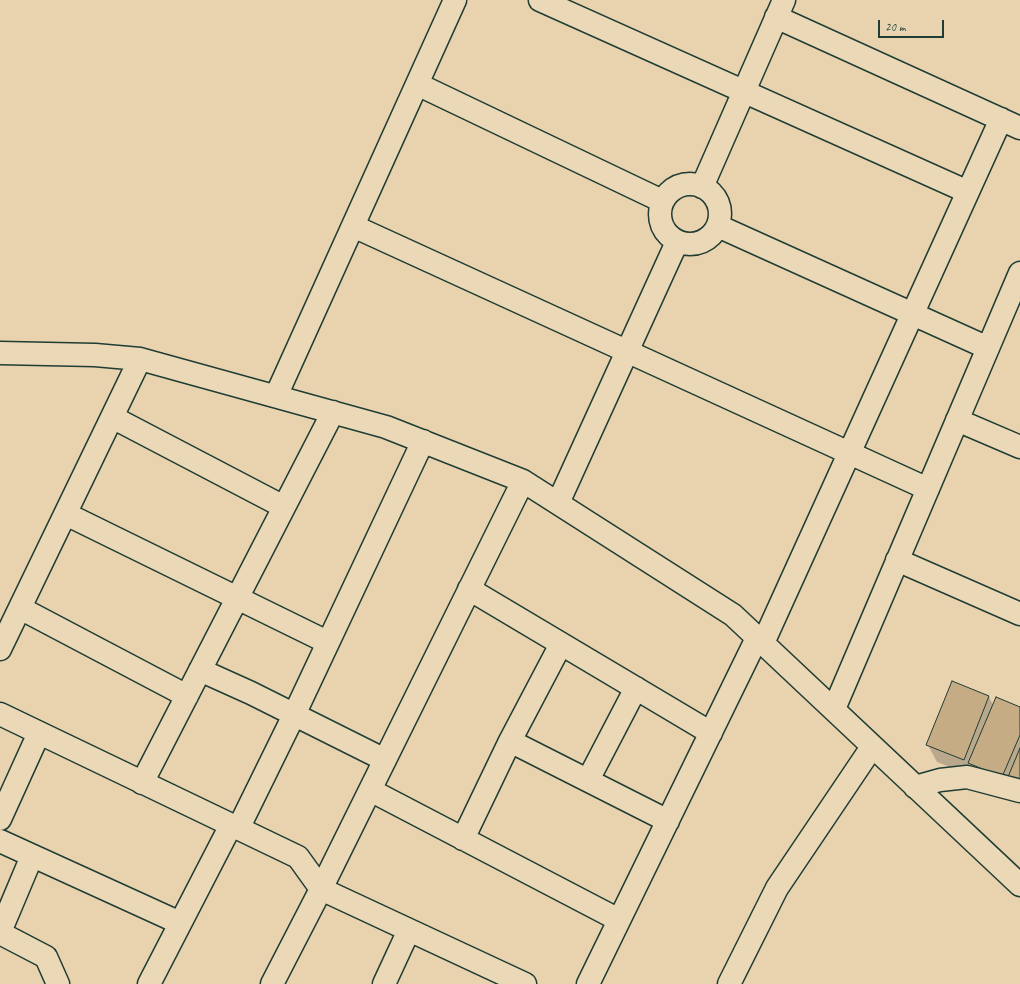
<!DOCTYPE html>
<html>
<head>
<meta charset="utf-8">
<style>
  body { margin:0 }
  #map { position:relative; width:1020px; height:984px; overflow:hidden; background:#e9d3af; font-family:Caveat,sans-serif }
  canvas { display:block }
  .scale { position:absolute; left:878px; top:20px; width:66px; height:18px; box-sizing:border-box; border:2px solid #1f3d34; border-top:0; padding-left:5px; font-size:12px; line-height:14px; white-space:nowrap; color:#1f3d34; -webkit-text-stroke:3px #ebd8b6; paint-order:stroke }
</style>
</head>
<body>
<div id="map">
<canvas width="1020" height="984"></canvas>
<div class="scale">20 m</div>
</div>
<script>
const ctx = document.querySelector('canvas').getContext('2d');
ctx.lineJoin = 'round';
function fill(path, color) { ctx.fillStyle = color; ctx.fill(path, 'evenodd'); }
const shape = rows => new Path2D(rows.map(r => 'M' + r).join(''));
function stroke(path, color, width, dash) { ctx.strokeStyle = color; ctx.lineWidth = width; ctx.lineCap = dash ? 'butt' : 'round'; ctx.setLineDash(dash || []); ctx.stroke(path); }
const shadow = shape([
  [953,683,989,697,993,705,1020,708,1020,794,937,762,928,745]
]);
const building = shape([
  [952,681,989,696,964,760,926,745,952,681],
  [996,697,1020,707,1020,735,1002,777,968,763,996,697],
  [1020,748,1020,782,1008,777,1020,748]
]);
const minor = shape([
  [540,0,968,192],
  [776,17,1020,128],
  [417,84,662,201],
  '660 214a30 30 0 1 1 60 0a30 30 0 1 1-60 0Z',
  [702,187,784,0],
  [353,226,928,489],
  [718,226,988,348],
  [0,353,95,355,140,359,386,427,523,481,733,615,1020,885],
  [276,396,455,0],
  [112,417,284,507],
  [957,420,1020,447],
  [558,503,677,242],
  [66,514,327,642],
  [897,560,1020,614],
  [469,589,711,733],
  [20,608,187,696],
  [763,643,1001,119],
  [0,649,140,359],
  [200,670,251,693,385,760],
  [834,709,1020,273],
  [0,714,298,857,321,889,525,984],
  [510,741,668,821],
  [588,780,636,688],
  [142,783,333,412],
  [915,787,940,780,967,777,1020,791],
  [370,790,619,920],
  [0,819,39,733],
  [238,829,294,715,423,441],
  [463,839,510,741,561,644],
  [0,841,180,923],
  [0,932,32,856],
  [0,933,46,957,58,984],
  [149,984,231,825],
  [272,984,321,889,523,481],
  [384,984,409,930],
  [588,984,757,638],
  [729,984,777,888,872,747]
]);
fill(shadow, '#0003');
fill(building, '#c5ac85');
stroke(building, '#1f3d34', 1);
stroke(minor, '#1f3d34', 25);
stroke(minor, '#ebd8b6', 22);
</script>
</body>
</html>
